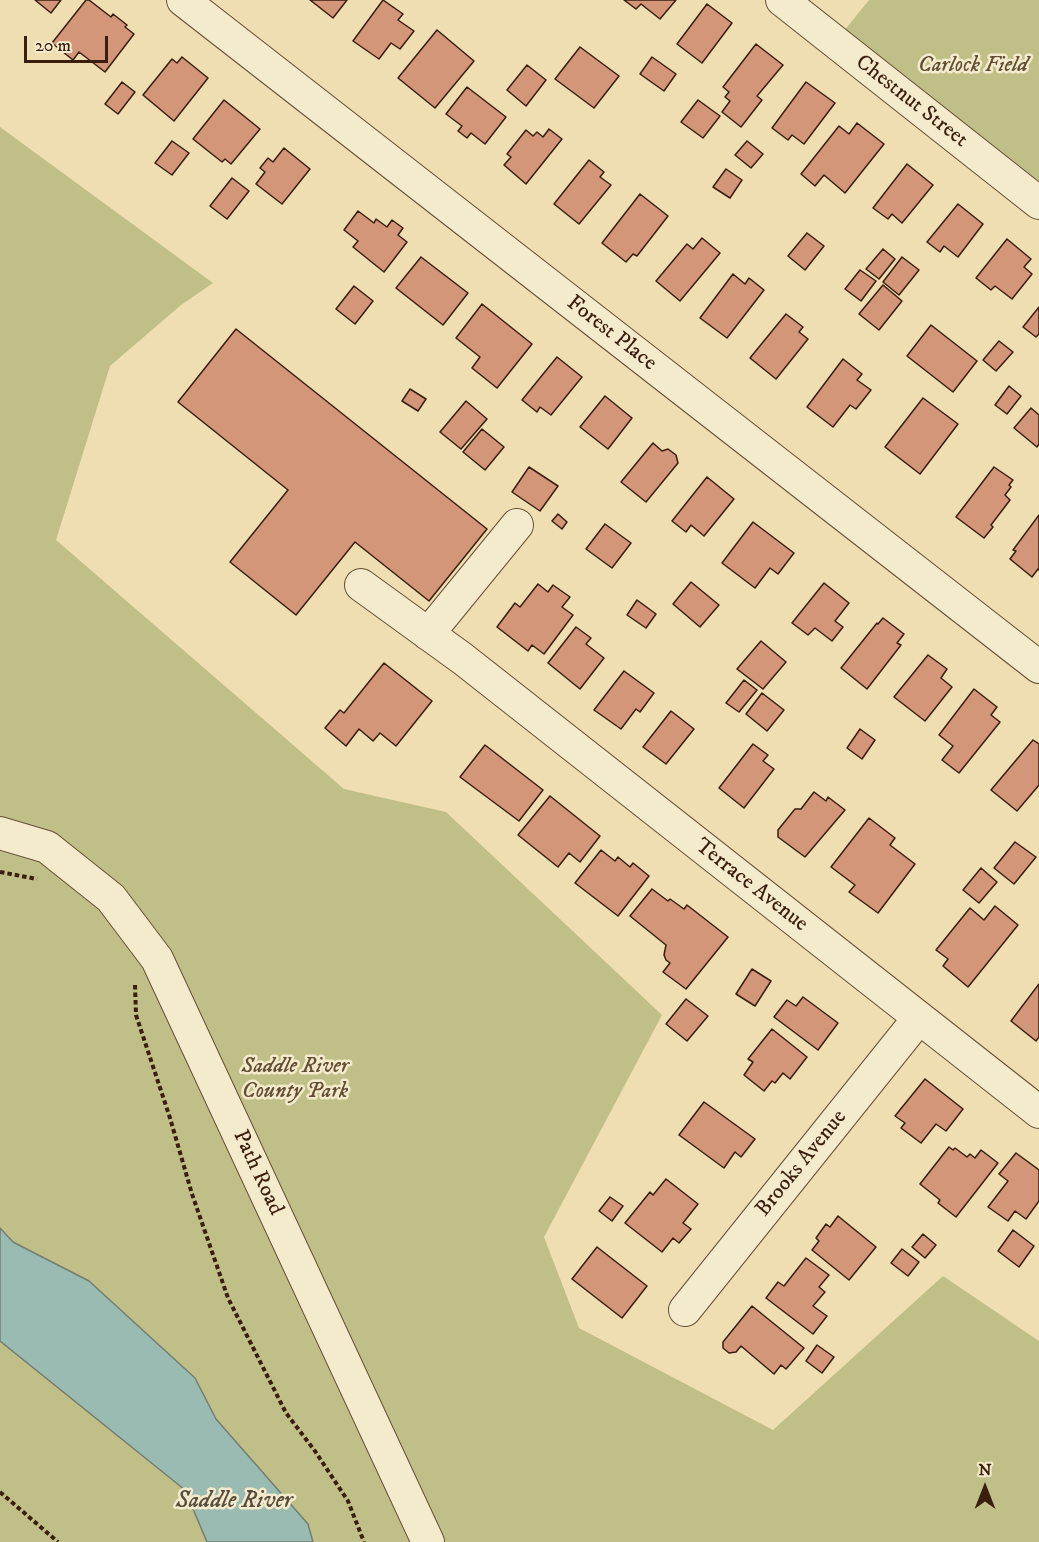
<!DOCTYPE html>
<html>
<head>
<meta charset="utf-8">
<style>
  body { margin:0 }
  #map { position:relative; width:1039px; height:1542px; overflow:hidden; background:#eedeb1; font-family:"IM FELL DW Pica",serif }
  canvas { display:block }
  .north { position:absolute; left:955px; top:1458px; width:60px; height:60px; -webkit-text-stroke:4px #f4eacc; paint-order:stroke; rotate:0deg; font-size:16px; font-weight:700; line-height:24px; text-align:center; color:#3a1f0e }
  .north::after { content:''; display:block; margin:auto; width:21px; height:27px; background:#3a1f0e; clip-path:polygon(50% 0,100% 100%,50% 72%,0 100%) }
  .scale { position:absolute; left:24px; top:36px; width:84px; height:27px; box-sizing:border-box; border:3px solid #3a1f0e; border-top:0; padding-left:8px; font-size:18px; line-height:21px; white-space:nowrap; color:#3a1f0e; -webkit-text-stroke:4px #f4eacc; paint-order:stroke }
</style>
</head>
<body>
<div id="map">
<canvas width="1039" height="1542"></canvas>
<div class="north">N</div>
<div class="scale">20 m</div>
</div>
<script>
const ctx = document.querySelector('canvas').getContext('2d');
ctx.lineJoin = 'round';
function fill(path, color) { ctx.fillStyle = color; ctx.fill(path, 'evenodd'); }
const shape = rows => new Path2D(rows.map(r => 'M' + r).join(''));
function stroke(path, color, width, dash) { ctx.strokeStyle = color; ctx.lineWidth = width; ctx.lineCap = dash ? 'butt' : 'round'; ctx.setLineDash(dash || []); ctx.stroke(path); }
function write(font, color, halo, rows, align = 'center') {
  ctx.font = font + ' "IM FELL DW Pica",serif'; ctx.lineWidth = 5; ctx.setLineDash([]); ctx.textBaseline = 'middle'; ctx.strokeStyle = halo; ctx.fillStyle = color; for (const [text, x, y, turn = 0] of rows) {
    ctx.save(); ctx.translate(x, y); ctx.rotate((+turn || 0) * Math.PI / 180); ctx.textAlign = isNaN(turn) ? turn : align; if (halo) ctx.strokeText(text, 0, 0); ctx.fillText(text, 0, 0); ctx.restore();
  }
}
const green = shape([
  [869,0,1039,0,1039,203,835,42],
  [0,127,213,283,181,305,110,366,56,540,344,789,446,812,662,1015,544,1237,579,1328,773,1430,943,1276,1039,1341,1039,1542,0,1542]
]);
const water = shape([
  [0,1228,13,1242,89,1281,195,1378,216,1419,308,1524,313,1542,207,1542,185,1490,0,1341,0,1228]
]);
const building = shape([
  [35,0,61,0,51,13,35,0],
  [86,0,89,0,111,17,113,14,127,25,125,27,134,34,105,72,79,52,73,60,52,43,86,0],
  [310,0,347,0,333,18,310,0],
  [383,0,403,14,398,20,414,31,400,49,391,43,379,59,353,41,383,0],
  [624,0,676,0,660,19,641,4,636,9,624,0],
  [707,4,732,23,702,63,677,44,707,4],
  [437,30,474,61,435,108,398,78,437,30],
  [756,44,783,65,757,96,762,100,741,127,722,112,730,101,725,97,729,92,723,87,756,44],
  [580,47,619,76,594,108,555,79,580,47],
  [182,57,208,78,174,121,143,95,172,59,177,63,182,57],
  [652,57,676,74,664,91,640,74,652,57],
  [527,65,546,80,526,106,507,90,527,65],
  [122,82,135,92,118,114,105,104,122,82],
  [806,82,835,103,804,144,792,135,788,140,772,128,806,82],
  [467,87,506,117,485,144,471,133,467,138,458,131,462,126,446,114,467,87],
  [224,100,260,129,231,164,225,159,222,162,193,139,224,100],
  [698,100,720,116,703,138,681,122,698,100],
  [857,123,884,144,845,193,824,175,815,186,801,174,839,126,849,134,857,123],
  [549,129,562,139,526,184,504,165,511,157,507,154,526,130,533,136,537,132,543,137,549,129],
  [172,141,189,153,172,175,155,163,172,141],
  [747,141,763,154,751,168,735,155,747,141],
  [284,148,310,169,282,204,256,184,265,172,260,168,268,158,273,162,284,148],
  [589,160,604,172,600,177,611,185,579,224,554,204,589,160],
  [907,164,933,185,902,223,892,214,888,219,873,208,907,164],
  [726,169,742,180,730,198,713,187,726,169],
  [232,178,249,191,227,219,210,206,232,178],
  [640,194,668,216,637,256,633,254,626,262,602,243,640,194],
  [958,204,983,224,958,257,944,246,940,252,927,242,958,204],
  [358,211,374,223,376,219,387,227,392,220,403,228,398,235,407,242,384,272,353,247,358,241,344,230,358,211],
  [807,233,824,246,805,270,788,256,807,233],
  [702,238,720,253,680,301,656,281,687,244,693,249,702,238],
  [1007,239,1031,259,1024,267,1032,274,1012,299,995,286,991,290,976,278,1007,239],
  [883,249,895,259,879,279,866,269,883,249],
  [421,257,468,293,443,325,396,288,421,257],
  [902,257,919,270,899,295,883,282,902,257],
  [860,270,876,281,861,301,845,289,860,270],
  [733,274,745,284,749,278,764,290,727,338,700,318,733,274],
  [883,285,902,301,879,330,859,314,883,285],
  [354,286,373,301,355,324,336,309,354,286],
  [482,304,532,344,497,388,472,368,480,357,456,338,482,304],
  [1039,307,1039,334,1036,337,1023,327,1039,307],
  [786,314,803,327,799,332,808,339,776,379,750,358,786,314],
  [931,325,977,361,953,392,907,356,931,325],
  [236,329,487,529,429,601,355,542,296,615,230,562,288,490,178,402,236,329],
  [999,341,1013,352,996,371,983,360,999,341],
  [557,357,582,377,551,415,540,407,537,412,522,400,557,357],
  [843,359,862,374,857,380,871,390,856,409,850,405,833,427,807,407,843,359],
  [1009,386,1021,396,1007,414,995,405,1009,386],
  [410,389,426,399,418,411,402,401,410,389],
  [605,396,632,418,608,449,580,427,605,396],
  [923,398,958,424,920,474,885,447,923,398],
  [466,401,487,419,461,449,440,432,466,401],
  [1031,408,1039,415,1039,444,1037,447,1014,428,1031,408],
  [482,429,504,447,485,470,463,452,482,429],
  [653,443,662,451,668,449,676,455,678,463,646,502,621,482,653,443],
  [529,467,558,486,540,511,512,492,529,467],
  [994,467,1013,480,1009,485,1011,487,1005,495,1010,500,991,525,993,527,984,538,956,517,994,467],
  [707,477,734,499,704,536,691,525,686,532,672,521,707,477],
  [558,514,567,522,562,529,552,521,558,514],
  [1039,515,1039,570,1038,569,1032,577,1010,559,1016,551,1013,550,1039,515],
  [753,522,794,553,778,574,770,568,755,588,722,563,753,522],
  [605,524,631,543,612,568,586,549,605,524],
  [691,582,719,605,700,627,673,604,691,582],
  [824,583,849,603,835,621,843,627,832,641,815,628,808,635,792,623,824,583],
  [538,584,548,592,553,585,570,597,562,607,573,615,544,654,532,645,528,651,497,627,515,603,520,607,538,584],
  [637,600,656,614,646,628,627,615,637,600],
  [883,618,904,634,897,643,901,645,867,689,841,668,877,623,878,624,883,618],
  [576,627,591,638,586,644,604,658,580,689,548,663,576,627],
  [761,641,786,662,763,689,737,669,761,641],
  [928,655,947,669,941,678,952,687,925,721,894,697,928,655],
  [384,663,432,701,396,746,380,733,373,741,359,729,346,746,325,728,340,710,344,713,384,663],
  [624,671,654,693,640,712,636,709,621,729,594,710,624,671],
  [744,680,757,690,739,712,726,703,744,680],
  [974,689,997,707,991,715,1000,722,959,773,942,760,953,746,939,735,974,689],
  [762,693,784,710,767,731,746,714,762,693],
  [671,711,694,729,666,764,643,747,671,711],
  [860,729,875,740,862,759,847,748,860,729],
  [1033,740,1039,744,1039,785,1017,811,991,790,1033,740],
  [753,744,768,755,763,761,774,769,744,808,719,788,753,744],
  [485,745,543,790,519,821,460,777,485,745],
  [814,792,826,801,828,797,845,810,805,857,778,837,778,830,795,809,801,809,814,792],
  [550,796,600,836,580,862,569,853,558,867,518,835,550,796],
  [869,818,895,838,890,845,915,864,878,913,849,892,855,885,831,867,869,818],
  [1015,842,1036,857,1014,884,994,868,1015,842],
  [601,850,615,861,618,857,630,867,633,863,649,876,618,916,575,883,601,850],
  [981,868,997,882,979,903,963,890,981,868],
  [652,889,668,901,670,899,684,909,687,905,728,937,686,989,663,972,670,963,666,960,664,955,666,945,630,916,652,889],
  [995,906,1018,925,968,987,943,966,948,959,936,950,970,908,984,920,995,906],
  [752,969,771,981,755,1006,736,994,752,969],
  [1039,984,1039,1037,1036,1041,1011,1021,1039,984],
  [803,997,838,1023,818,1050,774,1017,787,1000,796,1006,803,997],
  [686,999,708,1016,687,1041,666,1024,686,999],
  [772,1029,807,1057,790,1079,783,1073,775,1083,772,1081,764,1091,744,1075,753,1062,748,1059,772,1029],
  [925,1079,963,1109,946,1131,936,1124,921,1143,901,1128,905,1123,895,1116,925,1079],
  [704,1102,755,1139,741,1157,735,1152,724,1168,679,1135,704,1102],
  [949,1147,953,1150,955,1148,967,1157,970,1154,975,1158,981,1150,998,1163,956,1217,938,1203,940,1200,920,1184,949,1147],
  [1016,1153,1039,1170,1039,1201,1026,1219,1015,1211,1008,1221,988,1207,1008,1181,999,1174,1016,1153],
  [666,1179,698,1204,683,1223,691,1229,679,1243,673,1238,662,1252,625,1223,650,1192,653,1195,666,1179],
  [610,1197,623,1206,612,1221,599,1211,610,1197],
  [838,1216,876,1247,849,1280,812,1250,819,1241,816,1238,826,1224,830,1227,838,1216],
  [1013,1230,1034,1246,1019,1267,998,1251,1013,1230],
  [923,1234,936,1245,925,1258,912,1247,923,1234],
  [597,1247,647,1286,622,1318,572,1279,597,1247],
  [902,1249,919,1262,908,1276,891,1263,902,1249],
  [806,1258,829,1275,819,1287,825,1292,813,1306,827,1316,813,1334,766,1298,778,1282,784,1286,806,1258],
  [752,1306,804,1348,786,1369,781,1365,774,1374,741,1346,736,1352,729,1353,723,1348,723,1342,752,1306],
  [817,1345,834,1357,822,1373,806,1361,817,1345]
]);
const path = shape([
  [0,872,37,879],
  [135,985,136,1015,170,1118,192,1194,228,1298,286,1413,315,1451,348,1501,364,1542],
  [0,1492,58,1542]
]);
const minor = shape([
  [183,0,1039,667],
  [782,0,1039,203],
  [361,585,463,659,1039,1112],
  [428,634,517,525],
  [0,833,47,847,111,898,157,959,428,1542],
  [685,1310,919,1018]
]);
const parkNames = [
  ["Carlock Field",973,66],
  ["Saddle River",295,1067],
  ["County Park",295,1092]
];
const streetNames = [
  ["Chestnut Street",911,102,38],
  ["Forest Place",611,334,38],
  ["Terrace Avenue",751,886,38],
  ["Brooks Avenue",802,1164,-51],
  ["Path Road",257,1173,65]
];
const waterNames = [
  ["Saddle River",234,1502]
];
fill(green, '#c0bf87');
fill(water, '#9abbb2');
stroke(water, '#747d70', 1.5);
fill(building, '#d39679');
stroke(building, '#3a1f0e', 1.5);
stroke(minor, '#674f37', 34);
stroke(path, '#3a1f0e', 4, [4.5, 3]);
stroke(minor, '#f4eacc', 32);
write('italic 22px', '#624f32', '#f4eacc', parkNames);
write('22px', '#3a1f0e', '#f4eacc', streetNames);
write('italic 24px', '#574e3f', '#f4eacc', waterNames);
</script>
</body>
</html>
